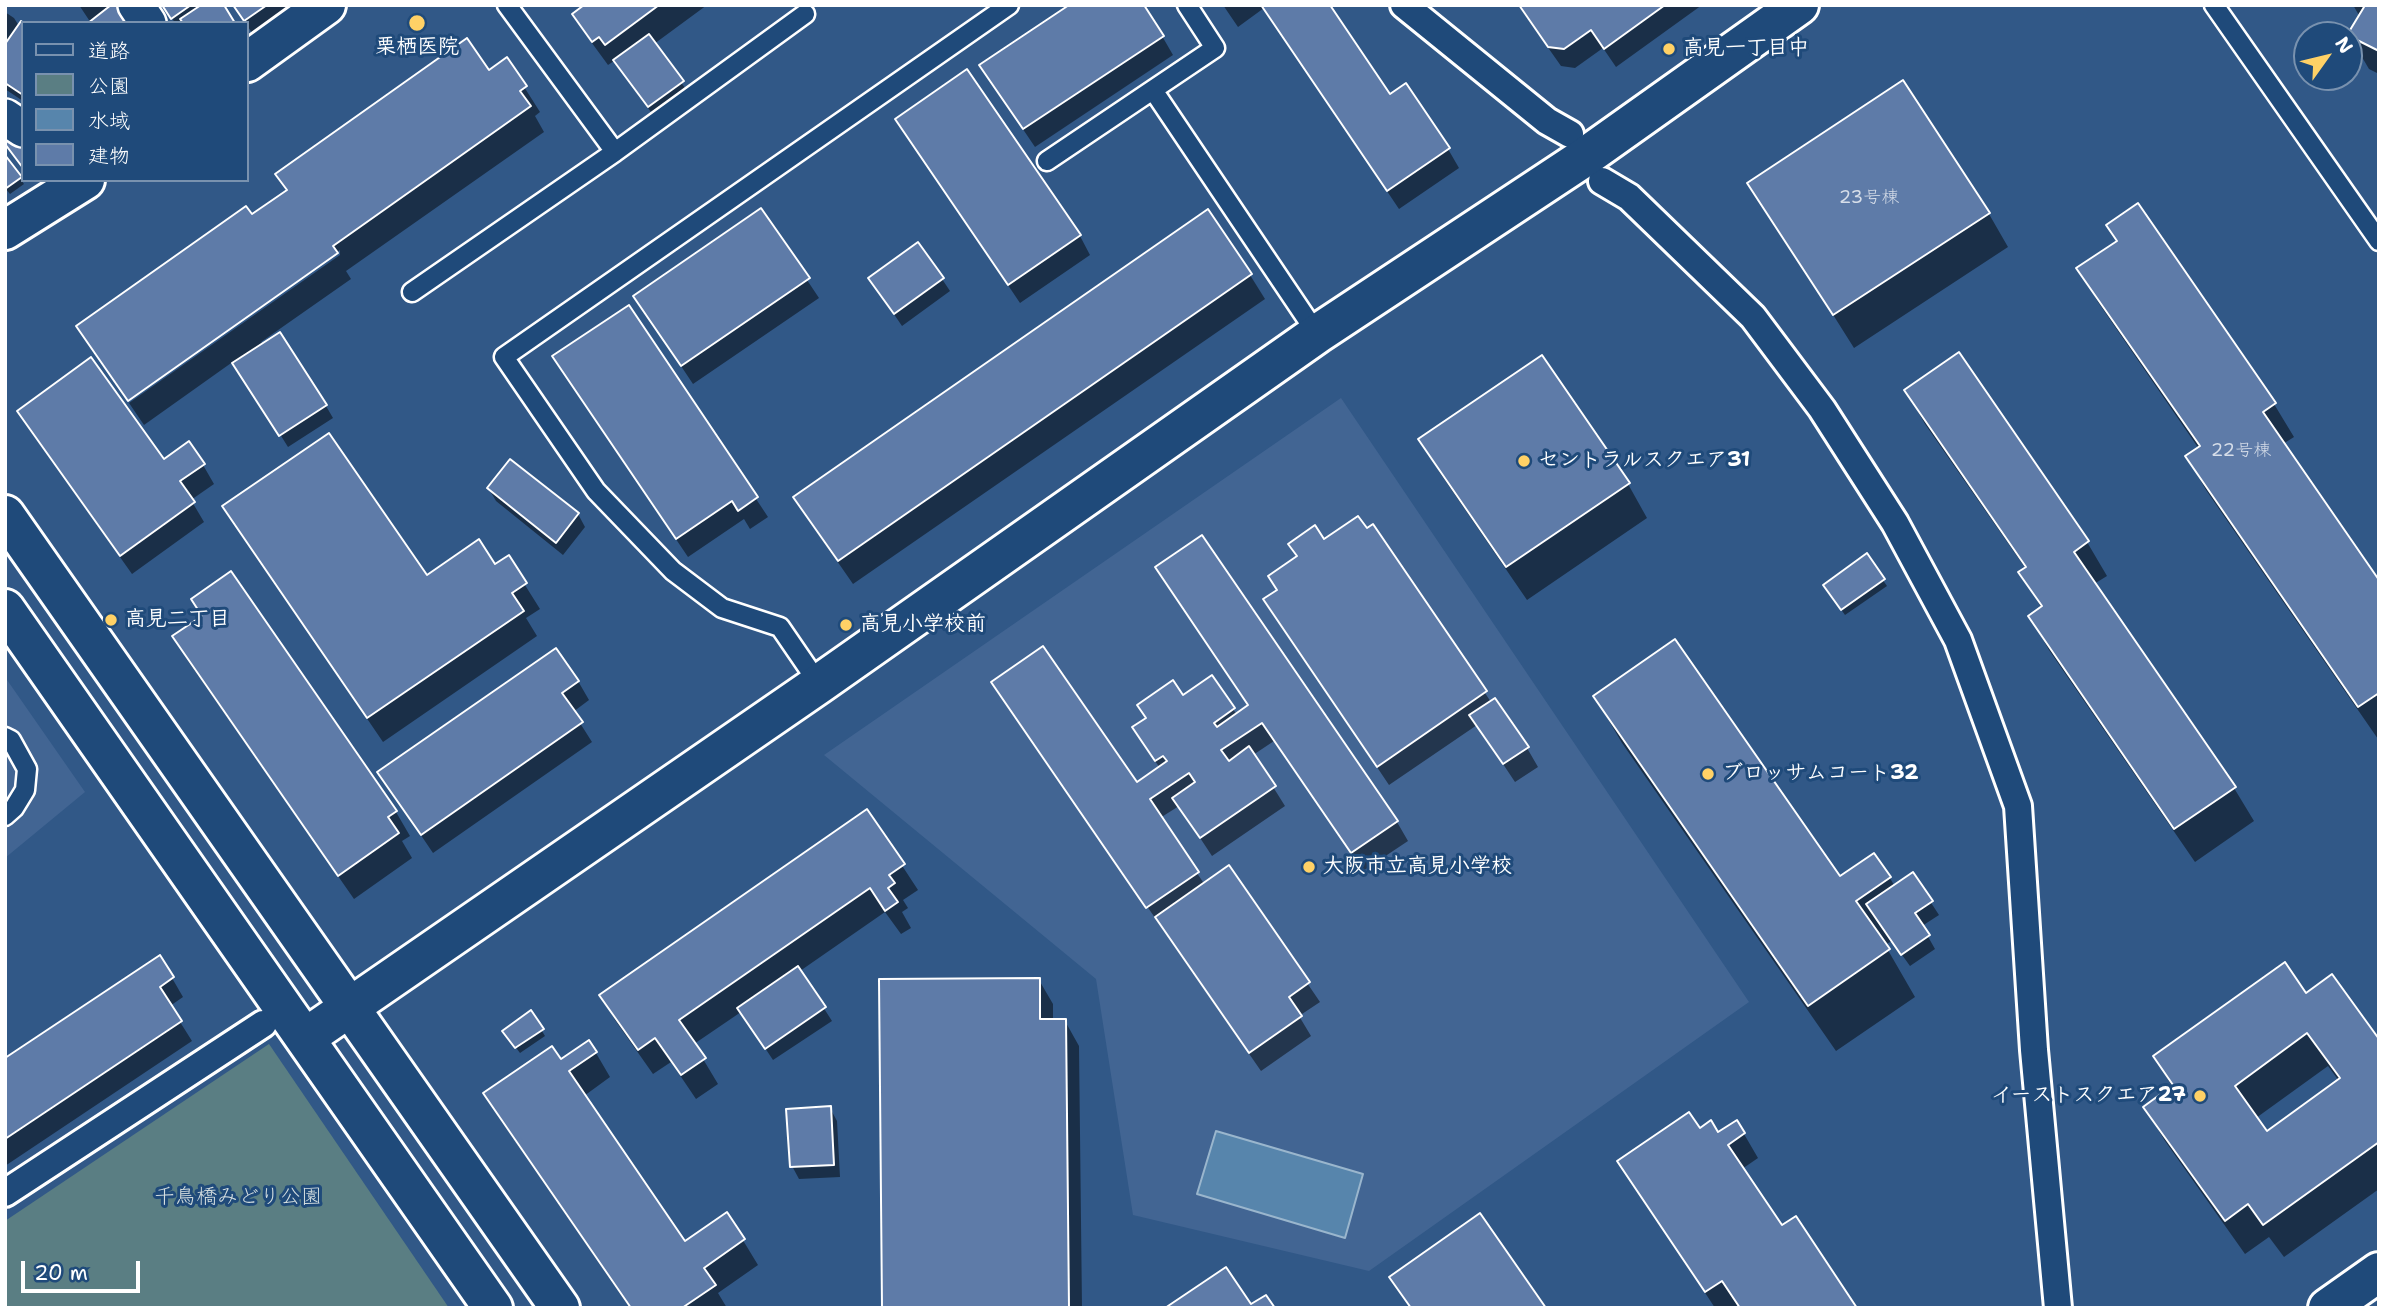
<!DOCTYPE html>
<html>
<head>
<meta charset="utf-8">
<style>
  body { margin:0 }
  #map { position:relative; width:2384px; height:1313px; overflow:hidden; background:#315887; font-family:"Shantell Sans","Klee One",sans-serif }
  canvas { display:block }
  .frame { position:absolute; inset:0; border:7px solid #fff; pointer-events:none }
  .legend { position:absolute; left:21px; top:21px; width:228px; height:161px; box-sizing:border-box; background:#1f4a7a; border:2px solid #7992af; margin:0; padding:9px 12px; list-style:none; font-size:21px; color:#fff }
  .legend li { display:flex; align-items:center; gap:14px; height:35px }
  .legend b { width:35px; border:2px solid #7992af }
  .north { position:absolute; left:2293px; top:21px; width:70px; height:70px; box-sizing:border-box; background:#1f4a7a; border:2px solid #7992af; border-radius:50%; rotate:56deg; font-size:19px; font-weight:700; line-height:28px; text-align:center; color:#fff }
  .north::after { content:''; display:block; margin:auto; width:24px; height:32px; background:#ffd166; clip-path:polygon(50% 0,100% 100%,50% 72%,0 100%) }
  .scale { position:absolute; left:21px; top:1261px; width:119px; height:32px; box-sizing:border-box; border:4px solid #fff; border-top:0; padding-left:9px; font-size:21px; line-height:24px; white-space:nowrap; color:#fff; -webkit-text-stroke:5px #1f4a7a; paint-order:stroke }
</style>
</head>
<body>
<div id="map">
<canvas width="2384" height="1313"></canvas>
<div class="frame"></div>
<ul class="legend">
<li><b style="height:9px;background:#1f4a7a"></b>道路</li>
<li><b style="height:19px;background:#5a7e83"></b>公園</li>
<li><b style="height:19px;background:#5785ac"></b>水域</li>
<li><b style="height:19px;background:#5e7ba8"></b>建物</li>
</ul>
<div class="north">N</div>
<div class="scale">20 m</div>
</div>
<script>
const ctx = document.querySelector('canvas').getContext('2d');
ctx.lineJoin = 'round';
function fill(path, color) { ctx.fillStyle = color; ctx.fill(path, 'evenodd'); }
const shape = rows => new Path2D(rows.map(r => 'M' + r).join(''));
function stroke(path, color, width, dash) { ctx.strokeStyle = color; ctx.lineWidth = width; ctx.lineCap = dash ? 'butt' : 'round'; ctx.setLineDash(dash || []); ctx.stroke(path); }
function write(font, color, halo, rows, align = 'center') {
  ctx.font = font + ' "Shantell Sans","Klee One",sans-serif'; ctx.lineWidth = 6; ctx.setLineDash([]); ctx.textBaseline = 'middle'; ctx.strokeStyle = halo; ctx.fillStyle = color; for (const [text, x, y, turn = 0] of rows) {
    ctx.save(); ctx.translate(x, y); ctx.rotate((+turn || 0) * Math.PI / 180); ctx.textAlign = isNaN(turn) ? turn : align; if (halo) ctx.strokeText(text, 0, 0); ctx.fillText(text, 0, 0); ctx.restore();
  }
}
const built = shape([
  [1341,398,1749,1002,1369,1271,1133,1215,1096,979,824,755],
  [5,677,85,792,5,858]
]);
const green = shape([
  [269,1044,449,1308,5,1308,5,1221]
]);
const water = shape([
  [1216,1131,1363,1174,1345,1238,1197,1194,1216,1131]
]);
const shadow = shape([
  [79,5,128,5,138,23,91,23],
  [164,5,222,5,178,23,175,23],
  [234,5,287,5,289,8,252,33],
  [587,5,707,5,654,44,690,95,656,119,614,61,608,65,589,39,574,14],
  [1223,5,1328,5,1390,96,1448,149,1459,168,1399,209,1264,8,1238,27],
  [1518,5,1702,5,1616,67,1603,48,1575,68,1561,66],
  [2353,5,2379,5,2379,74,2369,69,2349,35,2360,17],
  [5,12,14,18,19,26,23,24,23,101,5,89],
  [1162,36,1173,55,1035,147,993,85],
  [507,60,540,112,535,116,544,132,346,271,351,279,261,342,326,406,333,418,288,447,234,361,144,425,129,403,340,255,340,250,127,400,78,327,287,192,277,174,489,72],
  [1903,83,1989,214,2008,247,1854,348,1750,183],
  [897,120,1080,236,1090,255,1020,303],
  [5,158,24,184,10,194,5,188],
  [761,211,819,298,693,384,635,297],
  [2118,242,2274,404,2294,437,2283,444,2379,583,2378,739,2206,490,2187,457,2199,449,2098,302,2079,269],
  [1250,275,1265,299,853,584,810,522,795,497],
  [870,279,942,279,950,291,902,326],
  [629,307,768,517,750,529,744,519,688,557,566,376],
  [1958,354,2087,542,2107,576,2094,584,2234,788,2254,821,2195,862,2049,650,2030,617,2042,609,2021,572,2026,569,1925,424,1906,391],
  [20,411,164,462,203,465,214,484,191,500,204,522,132,574,30,430],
  [1421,439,1628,484,1647,518,1527,600,1440,473],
  [489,489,578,514,585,527,563,555,496,501],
  [224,506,427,577,495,567,508,558,540,609,526,618,537,636,383,742,239,531],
  [1373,526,1491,702,1527,748,1538,767,1515,782,1477,725,1389,785,1265,600],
  [1866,556,1887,586,1845,615,1828,591],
  [1157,568,1397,822,1408,841,1363,871,1274,741,1253,755,1285,806,1212,856,1179,806,1160,818,1205,885,1229,868,1320,1002,1299,1016,1311,1036,1261,1071,1005,701,1136,785,1160,768,1145,747,1183,697,1211,677,1237,715,1249,707],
  [174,637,396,812,410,836,402,841,412,858,354,899,188,661],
  [578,681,589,700,573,712,592,742,433,853,391,791],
  [1595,697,1839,879,1890,878,1895,887,1913,875,1939,915,1922,926,1935,949,1910,966,1892,941,1885,945,1915,997,1836,1051,1622,743],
  [867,812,918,890,903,900,908,908,902,912,911,928,901,934,885,912,800,971,832,1021,773,1060,741,1012,694,1044,718,1084,696,1099,671,1062,653,1074,615,1020,601,995],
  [172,978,183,997,170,1006,192,1041,5,1166,5,1060],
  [1039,980,1053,1004,1053,1021,1065,1021,1079,1046,1082,1308,884,1308],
  [2306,995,2379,1042,2379,1189,2284,1257,2269,1237,2245,1254,2165,1141,2145,1108,2173,1088,2155,1057],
  [2328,1066,2339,1081,2266,1133,2256,1118],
  [531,1013,545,1036,520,1053,508,1037],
  [596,1053,610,1077,584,1096,685,1243,727,1214,758,1265,718,1293,727,1308,630,1308,500,1119,486,1094,560,1061],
  [830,1108,837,1121,840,1177,799,1179,792,1166],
  [1700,1130,1718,1135,1744,1134,1758,1158,1742,1169,1782,1228,1855,1308,1740,1308,1738,1305,1733,1308,1715,1308,1619,1161]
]);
const building = shape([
  [111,5,130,5,137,14,125,23,88,23,111,5],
  [162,5,191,5,171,19,162,5],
  [201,5,224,5,235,23,183,23,180,19,201,5],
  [233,5,267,5,244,21,233,5],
  [584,5,659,5,605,45,599,37,592,42,572,14,584,5],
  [1069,5,1144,5,1164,36,1023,129,979,65,1069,5],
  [1261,5,1330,5,1390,94,1406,83,1450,148,1387,191,1261,5],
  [1519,5,1665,5,1604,49,1591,30,1564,49,1548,47,1519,5],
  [2362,5,2379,5,2379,51,2347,35,2364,7,2362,5],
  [21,21,24,23,23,95,5,83,5,44,21,21],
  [649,34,684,81,648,107,613,60,649,34],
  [467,38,489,70,507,57,527,86,520,91,531,106,333,246,338,253,128,401,76,326,246,206,252,214,287,190,275,174,467,38],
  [967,69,1081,235,1008,285,895,119,967,69],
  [1903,80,1990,213,1833,315,1747,183,1903,80],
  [5,137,23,145,23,168,5,144,5,137],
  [5,155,22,177,5,189,5,155],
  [2138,203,2276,403,2263,412,2379,580,2379,693,2358,707,2185,456,2200,446,2076,268,2117,241,2106,225,2138,203],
  [761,208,810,278,681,366,633,296,761,208],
  [1208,209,1252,274,838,561,793,497,1208,209],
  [918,242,944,278,894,314,868,278,918,242],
  [629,305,758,497,738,511,732,501,676,539,552,356,629,305],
  [280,332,327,405,279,436,232,363,280,332],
  [1959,352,2089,541,2074,552,2236,787,2174,829,2028,616,2042,606,2018,572,2026,567,1904,390,1959,352],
  [1542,355,1630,483,1506,567,1418,439,1542,355],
  [91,357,164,459,189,441,205,464,180,481,195,502,120,556,17,411,91,357],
  [329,433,427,575,479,539,495,564,509,555,527,583,512,593,524,611,367,718,222,506,329,433],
  [510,459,579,513,556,543,487,488,510,459],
  [1358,516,1367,528,1373,524,1487,691,1377,767,1263,599,1277,590,1268,576,1297,556,1288,544,1315,525,1324,539,1358,516],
  [1202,535,1398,821,1351,853,1262,723,1221,750,1229,761,1249,746,1276,786,1200,838,1172,798,1195,782,1189,773,1150,799,1199,872,1146,908,991,682,1043,646,1137,782,1167,761,1163,756,1155,761,1132,727,1146,718,1137,705,1173,680,1183,695,1212,675,1235,708,1214,723,1217,727,1248,705,1155,567,1202,535],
  [1867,553,1885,579,1841,610,1823,585,1867,553],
  [231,571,397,811,388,817,399,833,338,876,172,636,202,616,191,599,231,571],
  [1675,639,1840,876,1874,853,1891,877,1856,901,1890,949,1808,1006,1593,696,1675,639],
  [556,648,579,681,562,693,583,722,421,835,377,772,556,648],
  [1495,698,1529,747,1503,764,1469,715,1495,698],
  [867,809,905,864,889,875,895,883,888,888,898,902,885,911,870,888,679,1020,706,1058,681,1075,655,1038,638,1050,599,995,867,809],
  [1229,865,1310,982,1289,997,1302,1016,1249,1053,1155,917,1229,865],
  [1913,872,1933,901,1915,913,1930,935,1901,955,1866,904,1913,872],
  [160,955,174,977,160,987,182,1021,5,1139,5,1058,160,955],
  [2285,962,2306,993,2332,974,2379,1039,2379,1142,2263,1225,2248,1204,2225,1221,2143,1107,2173,1085,2153,1056,2285,962],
  [2307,1033,2340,1078,2267,1131,2235,1086,2307,1033],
  [798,966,826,1007,765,1049,737,1008,798,966],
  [1040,978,1040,1019,1066,1019,1069,1308,882,1308,879,979,1040,978],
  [531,1010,544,1029,515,1048,502,1031,531,1010],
  [589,1040,597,1052,569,1071,685,1241,727,1212,745,1239,704,1268,716,1285,682,1308,631,1308,483,1093,552,1046,561,1059,589,1040],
  [831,1106,834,1165,790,1167,786,1109,831,1106],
  [1689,1112,1700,1128,1711,1120,1718,1132,1737,1120,1745,1133,1728,1145,1782,1225,1796,1216,1857,1308,1740,1308,1722,1281,1705,1292,1617,1161,1689,1112],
  [1480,1213,1546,1308,1411,1308,1389,1277,1480,1213],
  [1226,1267,1251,1304,1266,1295,1275,1308,1165,1308,1226,1267]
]);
const service = shape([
  [507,5,615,152],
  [2214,5,2379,241],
  [1153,90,1317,334],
  [1047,161,1215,48,1187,5],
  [412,292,615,152,805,14],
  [819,684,780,627,722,608,673,571,596,491,504,357,1009,5],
  [5,737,11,740,27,769,25,790,14,808,5,816]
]);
const pedestrian = shape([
  [1404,5,1547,121,1570,134],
  [1602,181,1629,197,1753,317,1822,409,1895,523,1958,640,2018,806,2034,1050,2058,1308],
  [5,1193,263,1024]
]);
const minor = shape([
  [136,5,148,23],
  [5,117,23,129]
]);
const tertiary = shape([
  [247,62,326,5],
  [5,230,85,180],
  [5,515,560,1308],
  [5,609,493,1308],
  [305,1038,819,684,1317,334,1585,157,1799,5],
  [2328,1308,2379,1272]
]);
const markers = [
  [417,23,9,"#ffd166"],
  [1669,49,7,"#ffd166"],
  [1524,461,7,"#ffd166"],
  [111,620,7,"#ffd166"],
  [846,625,7,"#ffd166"],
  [1708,774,7,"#ffd166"],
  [1309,867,7,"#ffd166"],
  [2200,1096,7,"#ffd166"]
];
const numberNames = [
  ["23号棟",1869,198],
  ["22号棟",2241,451]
];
const poiNames = [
  ["栗栖医院",417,48,"center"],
  ["高見一丁目中",1683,49],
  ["セントラルスクエア31",1538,461],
  ["高見二丁目",125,620],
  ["高見小学校前",860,625],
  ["ブロッサムコート32",1722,774],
  ["大阪市立高見小学校",1323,867],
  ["イーストスクエア27",2186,1096,"right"]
];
const parkNames = [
  ["千鳥橋みどり公園",238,1198]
];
fill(built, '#426593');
fill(green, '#5a7e83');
fill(water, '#5785ac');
stroke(water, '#9ab6cd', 2);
fill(shadow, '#0007');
fill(building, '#5e7ba8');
stroke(building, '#fff', 2);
stroke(service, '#fff', 23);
stroke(pedestrian, '#fff', 32);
stroke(minor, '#fff', 40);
stroke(tertiary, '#fff', 44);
stroke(service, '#1f4a7a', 18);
stroke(pedestrian, '#1f4a7a', 26);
stroke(minor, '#1f4a7a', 35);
stroke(tertiary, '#1f4a7a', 38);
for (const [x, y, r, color] of markers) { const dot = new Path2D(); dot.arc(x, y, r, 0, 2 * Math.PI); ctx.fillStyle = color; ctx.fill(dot); stroke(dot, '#1f4a7a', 2.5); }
write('18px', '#d7dee9', null, numberNames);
write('bold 21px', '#fff', '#1f4a7a', poiNames, 'left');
write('21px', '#d6dfe0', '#1f4a7a', parkNames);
</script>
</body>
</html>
